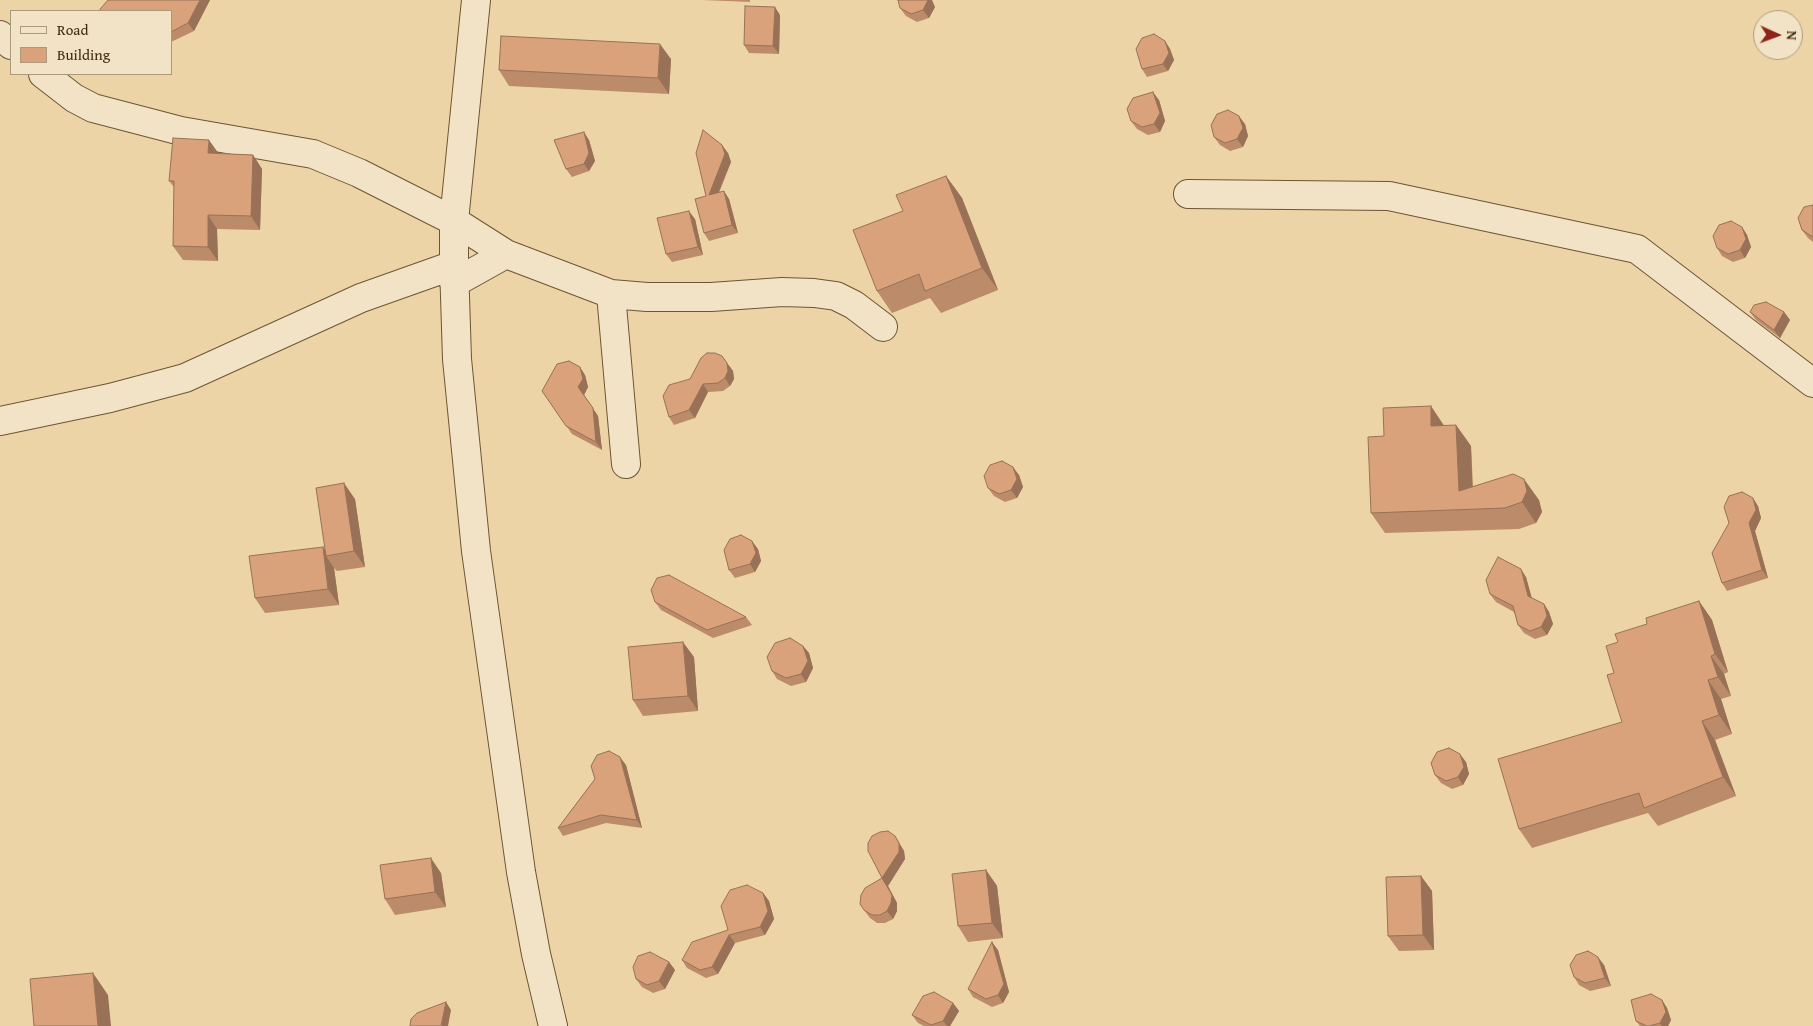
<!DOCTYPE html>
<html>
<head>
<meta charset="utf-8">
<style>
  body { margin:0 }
  #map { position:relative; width:1813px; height:1026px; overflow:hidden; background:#edd4a7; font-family:"Gentium Book Plus",serif }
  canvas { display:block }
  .legend { position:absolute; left:10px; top:10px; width:162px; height:65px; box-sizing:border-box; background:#f3e3c6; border:1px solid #ab997c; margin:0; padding:6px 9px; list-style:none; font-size:15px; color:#402b0e }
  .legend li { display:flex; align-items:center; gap:10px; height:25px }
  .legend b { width:25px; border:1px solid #ab997c }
  .north { position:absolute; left:1753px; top:10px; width:50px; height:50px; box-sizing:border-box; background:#f3e3c6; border:1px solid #ab997c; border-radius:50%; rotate:92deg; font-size:14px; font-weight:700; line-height:20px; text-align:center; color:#402b0e }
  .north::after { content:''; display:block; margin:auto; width:18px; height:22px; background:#8f2418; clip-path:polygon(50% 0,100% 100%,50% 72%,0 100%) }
</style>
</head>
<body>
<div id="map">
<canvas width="1813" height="1026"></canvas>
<ul class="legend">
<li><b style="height:6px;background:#f3e3c6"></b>Road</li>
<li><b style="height:14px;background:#d9a27b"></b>Building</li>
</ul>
<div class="north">N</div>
</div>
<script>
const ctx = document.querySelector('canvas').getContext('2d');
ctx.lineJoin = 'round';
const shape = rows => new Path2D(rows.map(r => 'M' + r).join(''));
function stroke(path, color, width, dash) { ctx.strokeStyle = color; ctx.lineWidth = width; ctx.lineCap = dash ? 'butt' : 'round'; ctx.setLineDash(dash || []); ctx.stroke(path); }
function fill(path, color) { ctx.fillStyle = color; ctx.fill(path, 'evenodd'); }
const minor = shape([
  [476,0,454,221,506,254,611,294,647,297,711,297,782,292,814,293,836,296,854,305,883,327],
  [0,35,11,45],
  [43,74,74,98,93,108,181,131,313,154,359,173,454,221,454,265,457,359,476,551,521,872,536,954,553,1026],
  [1188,194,1389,196,1637,249,1813,383],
  [454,283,506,254],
  [611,294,626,464],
  [0,421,110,398,185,378,361,298,454,265]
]);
const wall = shape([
  [108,0,210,0,194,31,171,42,171,11],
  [703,0,750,0,750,2],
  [935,7,929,18,917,22,906,16,900,8],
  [780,15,779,54,749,53,744,45],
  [1165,41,1170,49,1174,60,1168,71,1147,77,1142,69],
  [671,59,669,94,509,86,499,70],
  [1159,100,1165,121,1160,132,1148,135,1137,129,1131,121],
  [1245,124,1248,136,1243,147,1230,151,1220,145,1214,137],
  [589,140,595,161,589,171,572,177,566,169],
  [728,153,731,162,719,193,729,199,738,233,709,241,704,233,706,196],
  [218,154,253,155,262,169,260,230,217,229,218,261,183,260,173,246,174,187,169,181],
  [946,176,962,198,998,290,941,313,930,298,892,313,877,291,903,211],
  [1813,205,1813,242,1808,238,1802,230],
  [695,219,703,255,672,262,666,254],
  [1742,227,1747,235,1751,247,1745,258,1733,262,1722,256,1717,248],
  [1750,312,1784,312,1790,320,1780,338,1756,320],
  [727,363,733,371,734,379,730,386,723,391,708,392,695,418,674,425,669,417,690,379],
  [585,375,588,387,584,395,598,416,602,450,572,434,542,391],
  [1456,425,1471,446,1473,486,1539,500,1542,512,1536,523,1519,529,1385,533,1371,513,1384,436,1444,426],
  [1019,475,1023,487,1017,498,1005,502,994,496,988,488],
  [355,499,365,567,337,571,334,568,339,605,265,613,255,598,323,547,325,550],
  [1758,506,1761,518,1755,531,1768,578,1727,591,1722,583,1729,523],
  [758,549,761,561,755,572,735,578,729,570],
  [1526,577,1532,598,1544,604,1549,612,1553,624,1547,635,1535,639,1524,633,1518,625,1514,612,1496,602,1490,594],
  [1699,601,1712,620,1728,672,1724,674,1731,696,1721,699,1732,734,1715,740,1736,796,1658,826,1648,813,1532,848,1519,829,1622,722,1614,673,1618,642,1647,624],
  [655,602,746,617,752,625,713,638,661,610],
  [803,646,809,653,813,668,806,682,791,686,777,679,772,671],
  [694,657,698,711,643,716,633,700],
  [1466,762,1469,774,1463,785,1452,789,1441,783,1435,775],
  [626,765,642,828,606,823,563,836,558,828,595,779],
  [895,836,904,851,905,859,888,886,897,903,897,911,893,919,885,923,877,923,870,918,864,910,882,878],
  [986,870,997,886,1003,938,968,942,958,926],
  [441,873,446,907,395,915,385,899],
  [1421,876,1432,891,1434,950,1399,951,1388,936],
  [763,893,769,901,774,919,765,935,735,943,718,974,706,978,687,968,682,960,728,930],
  [998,950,1009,992,1003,1003,992,1007,973,997,968,989],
  [669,962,675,970,665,989,653,993,642,987,636,979],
  [1604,965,1611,986,1590,991,1579,985,1574,977],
  [1662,1000,1667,1008,1671,1020,1668,1026,1640,1026,1636,1021],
  [953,1003,959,1011,950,1026,924,1026,918,1023,912,1015]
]);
const shadedWall = shape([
  [200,0,210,0,194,31,188,23],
  [928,0,932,0,935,7,929,18,923,10],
  [775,7,780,15,779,54,773,46],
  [1165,41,1170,49,1174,60,1168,71,1163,64],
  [660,44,671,59,669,94,658,78],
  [1153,92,1159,100,1165,121,1160,132,1154,124],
  [1239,116,1245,124,1248,136,1243,147,1237,139],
  [584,132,589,140,595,161,589,171,584,164],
  [209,140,219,154,208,153],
  [722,145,728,153,731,162,714,203,709,195],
  [253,155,262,169,260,230,251,216],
  [946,176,962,198,998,290,982,268],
  [724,191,729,199,738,233,732,225],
  [689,211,695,219,703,255,698,247],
  [208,215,217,229,218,261,208,247],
  [1742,227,1747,235,1751,247,1745,258,1740,250],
  [1784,312,1790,320,1780,338,1774,330],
  [727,363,733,371,734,379,730,386,725,378],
  [580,367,585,375,588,387,584,395,598,416,602,450,596,442,578,387],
  [703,384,708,392,695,418,689,410],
  [1431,406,1445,427,1431,426],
  [1456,425,1471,446,1473,509,1459,491],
  [1013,467,1019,475,1023,487,1017,498,1011,490],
  [1524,479,1539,500,1542,512,1536,523,1522,502],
  [344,483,355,499,365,567,354,551],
  [1753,498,1758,506,1761,518,1755,531,1768,578,1762,570,1749,523],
  [752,541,758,549,761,561,755,572,750,564],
  [323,547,329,555,326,556,334,568,339,605,328,589],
  [1521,569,1526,577,1533,604,1528,596],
  [1699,601,1712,620,1728,672,1715,654],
  [1544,604,1549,612,1553,624,1547,635,1541,627],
  [683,642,694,657,698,711,688,696],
  [803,646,809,653,813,668,806,682,801,674],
  [1711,656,1724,674,1731,696,1718,677],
  [1708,680,1721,699,1732,734,1719,715],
  [1702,721,1715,740,1736,796,1723,777],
  [1460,754,1466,762,1469,774,1463,785,1458,777],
  [620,757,626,765,642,828,637,820],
  [895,836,904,851,905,859,888,886,897,903,897,911,893,919,887,911,882,878],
  [431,858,441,873,446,907,435,892],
  [986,870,997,886,1003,938,992,923],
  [1421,876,1432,891,1434,950,1423,935],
  [763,893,769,901,774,919,765,935,760,927],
  [729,935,735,943,718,974,712,967],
  [992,942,998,950,1009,992,1003,1003,998,995],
  [1598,957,1604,965,1611,986,1605,978],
  [669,962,675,970,665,989,659,981],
  [93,973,108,995,111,1026,98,1026],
  [1662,1000,1667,1008,1671,1020,1668,1026,1662,1026,1660,1023],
  [446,1002,451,1010,448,1026,441,1026],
  [953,1003,959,1011,950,1026,947,1026,943,1021]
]);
const building = shape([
  [108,0,200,0,188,23,171,32,171,11,99,11,101,8,108,0],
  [898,0,928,0,923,10,911,14,900,8,898,0],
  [745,6,775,7,773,46,744,45,745,6],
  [1154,34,1165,41,1169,53,1163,64,1142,69,1136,49,1142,38,1154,34],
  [501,36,660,44,658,78,499,70,501,36],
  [1153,92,1160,113,1154,124,1142,127,1131,121,1127,109,1133,98,1153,92],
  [1228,110,1239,116,1243,128,1237,139,1225,143,1214,137,1211,125,1217,114,1228,110],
  [703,130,722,145,725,154,709,195,724,191,732,225,704,233,695,199,706,196,696,153,703,130],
  [584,132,589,153,584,164,566,169,554,140,584,132],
  [173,138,209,140,208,153,253,155,251,216,208,215,208,247,173,246,174,181,169,181,173,138],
  [946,176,982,268,925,291,919,274,877,291,853,230,903,211,896,195,946,176],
  [1813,205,1813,237,1802,230,1798,218,1804,207,1813,205],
  [689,211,698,247,666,254,657,218,689,211],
  [1731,221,1742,227,1746,239,1740,250,1728,254,1717,248,1713,236,1719,225,1731,221],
  [1766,302,1784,312,1774,330,1750,312,1754,305,1766,302],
  [707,353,715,353,722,356,727,363,728,371,725,378,718,383,703,384,689,410,669,417,663,396,669,385,690,379,701,358,707,353],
  [569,361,580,367,583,379,578,387,593,408,596,442,566,426,542,391,557,364,569,361],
  [1431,406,1431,426,1456,425,1459,491,1513,474,1524,479,1527,491,1522,502,1505,508,1371,513,1368,437,1384,436,1383,408,1431,406],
  [1002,461,1013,467,1017,479,1011,490,999,494,988,488,984,476,990,465,1002,461],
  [344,483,354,551,326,556,316,488,344,483],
  [1742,492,1753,498,1756,510,1749,523,1762,570,1722,583,1712,553,1729,523,1724,507,1729,496,1742,492],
  [741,535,752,541,756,553,750,564,729,570,724,550,730,539,741,535],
  [323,547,328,589,255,598,249,556,323,547],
  [1498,557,1521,569,1528,596,1544,604,1547,616,1541,627,1530,631,1518,625,1513,606,1490,594,1486,580,1498,557],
  [669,575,746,617,707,630,655,602,651,590,657,578,669,575],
  [1699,601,1715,654,1711,656,1718,677,1708,680,1719,715,1702,721,1723,777,1644,808,1639,793,1519,829,1498,759,1622,722,1607,675,1614,673,1606,646,1618,642,1615,634,1647,624,1646,618,1699,601],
  [790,638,803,646,808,661,801,674,786,678,772,671,767,657,775,643,790,638],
  [683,642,688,696,633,700,628,647,683,642],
  [1449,748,1460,754,1464,767,1458,777,1446,781,1435,775,1431,763,1437,752,1449,748],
  [609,751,620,757,637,820,601,815,558,828,595,779,591,766,597,755,609,751],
  [888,831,895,836,899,843,899,852,882,878,892,895,891,903,887,911,880,915,872,915,864,910,860,904,861,895,865,888,882,878,868,851,868,843,872,836,880,832,888,831],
  [431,858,435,892,385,899,380,865,431,858],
  [986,870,992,923,958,926,952,874,986,870],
  [1421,876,1423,935,1388,936,1386,877,1421,876],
  [747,885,763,893,768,911,760,927,729,935,712,967,700,970,682,960,692,942,728,930,721,906,730,890,747,885],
  [992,942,1004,984,998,995,986,999,968,989,992,942],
  [1588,951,1598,957,1605,978,1585,983,1574,977,1570,965,1576,955,1588,951],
  [650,952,669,962,659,981,647,985,636,979,633,967,638,956,650,952],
  [93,973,98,1026,34,1026,30,979,93,973],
  [934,992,953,1003,943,1021,931,1025,912,1015,923,996,934,992],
  [1651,994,1662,1000,1666,1012,1660,1023,1649,1026,1647,1026,1636,1021,1631,1000,1651,994],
  [446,1002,441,1026,410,1026,411,1019,417,1013,446,1002]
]);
stroke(minor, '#6b5534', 30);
stroke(minor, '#f3e3c6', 28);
fill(wall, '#bb8b6a');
fill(shadedWall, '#987156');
fill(building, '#d9a27b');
stroke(building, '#987156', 1);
</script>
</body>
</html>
